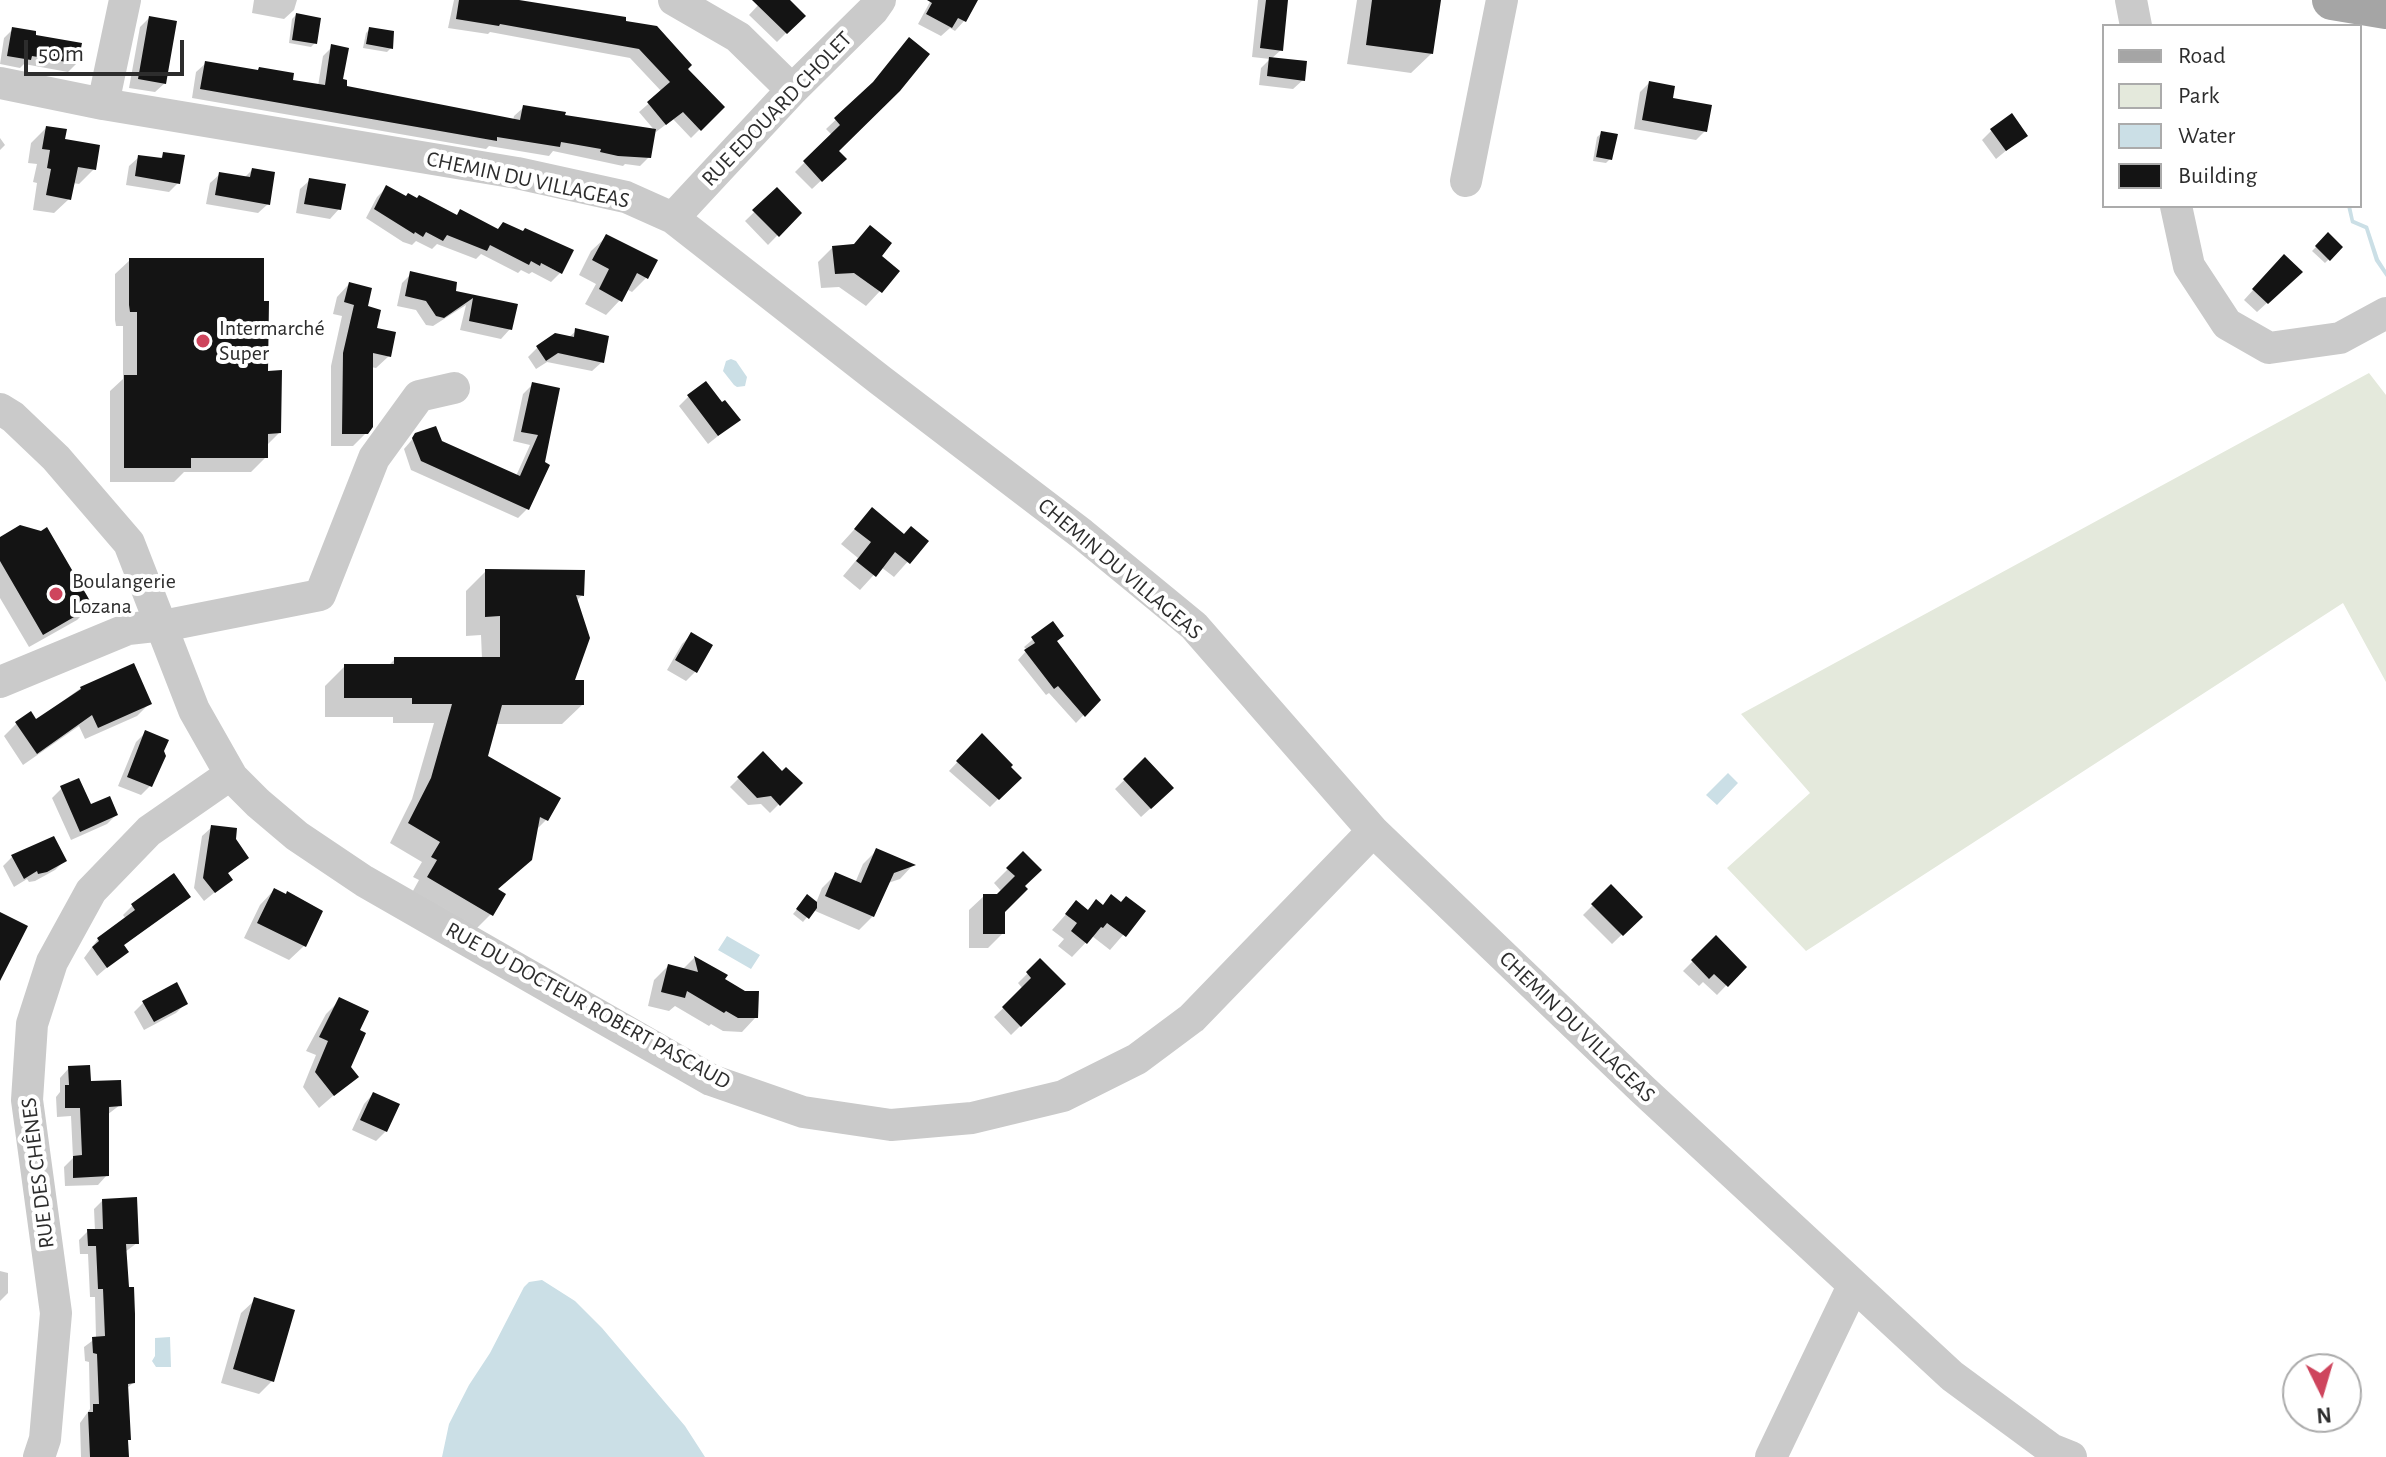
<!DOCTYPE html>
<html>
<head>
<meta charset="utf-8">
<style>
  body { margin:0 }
  #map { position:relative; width:2386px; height:1457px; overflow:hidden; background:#fff; font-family:"Alegreya Sans",sans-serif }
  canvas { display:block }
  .legend { position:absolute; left:2102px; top:24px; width:260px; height:184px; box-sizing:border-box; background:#fff; border:2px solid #ababab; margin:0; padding:10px 14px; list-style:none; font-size:24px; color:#2d2d2d }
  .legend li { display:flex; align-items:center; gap:16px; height:40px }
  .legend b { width:40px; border:2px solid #ababab }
  .north { position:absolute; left:2282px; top:1353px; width:80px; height:80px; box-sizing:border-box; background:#fff; border:2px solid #ababab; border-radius:50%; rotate:175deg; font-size:22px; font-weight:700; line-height:32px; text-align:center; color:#2d2d2d }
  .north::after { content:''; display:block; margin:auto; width:28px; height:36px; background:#ce455d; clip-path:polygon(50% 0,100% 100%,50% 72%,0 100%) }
  .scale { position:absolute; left:24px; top:40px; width:160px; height:36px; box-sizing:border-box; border:4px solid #2d2d2d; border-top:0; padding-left:10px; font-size:24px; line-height:28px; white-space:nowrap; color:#2d2d2d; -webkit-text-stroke:6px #fff; paint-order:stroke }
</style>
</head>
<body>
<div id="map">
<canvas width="2386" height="1457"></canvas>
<ul class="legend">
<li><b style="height:10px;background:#a5a5a5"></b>Road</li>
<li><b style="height:22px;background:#e4e9dc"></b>Park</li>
<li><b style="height:22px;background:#cbdfe6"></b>Water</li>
<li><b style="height:22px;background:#141414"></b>Building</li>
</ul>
<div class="north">N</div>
<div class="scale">50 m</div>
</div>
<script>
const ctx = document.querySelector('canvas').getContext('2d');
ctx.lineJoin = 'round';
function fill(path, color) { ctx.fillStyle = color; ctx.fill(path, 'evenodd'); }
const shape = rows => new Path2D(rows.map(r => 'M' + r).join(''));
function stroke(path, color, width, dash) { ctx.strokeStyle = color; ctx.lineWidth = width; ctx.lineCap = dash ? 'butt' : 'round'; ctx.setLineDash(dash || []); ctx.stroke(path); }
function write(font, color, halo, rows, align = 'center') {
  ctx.font = font + ' "Alegreya Sans",sans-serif'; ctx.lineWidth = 8; ctx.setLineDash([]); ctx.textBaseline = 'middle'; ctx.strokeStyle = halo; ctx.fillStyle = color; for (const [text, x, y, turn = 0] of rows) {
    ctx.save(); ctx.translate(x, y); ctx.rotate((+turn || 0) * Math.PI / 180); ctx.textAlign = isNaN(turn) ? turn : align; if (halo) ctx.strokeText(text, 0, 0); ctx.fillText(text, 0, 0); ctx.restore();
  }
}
const green = shape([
  [2369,373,2386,395,2386,682,2343,603,1806,951,1727,868,1810,793,1741,714]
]);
const water = shape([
  [2347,206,2351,206,2354,220,2368,226,2379,259,2386,270,2386,277,2375,261,2365,229,2351,223],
  [731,359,736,361,747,377,745,386,737,387,734,385,723,371,726,361],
  [1728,773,1738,783,1717,805,1706,795],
  [727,936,760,955,751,969,718,950],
  [542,1280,575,1301,602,1328,685,1426,705,1457,442,1457,449,1424,469,1385,490,1353,524,1287,529,1282],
  [170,1337,171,1367,156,1367,152,1361,155,1356,155,1338]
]);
const shadow = shape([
  [254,0,297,0,294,10,284,19,252,13],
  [454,0,506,0,623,22,685,69,722,107,691,138,673,119,656,132,639,112,662,92,630,58,490,32,488,34,448,28],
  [763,0,787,0,803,16,777,42,749,15],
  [931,0,976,0,964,21,955,31,950,28,941,36,918,24],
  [1258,0,1286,0,1281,50,1271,59,1303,80,1293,89,1259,85,1261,68,1270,59,1252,57],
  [1357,0,1439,0,1431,54,1411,73,1347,64],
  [296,15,315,43,311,47,289,43,292,19],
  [149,18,165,83,155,92,129,88,140,27],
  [13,29,34,37,77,63,68,72,24,64,20,68,0,64,4,38],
  [370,29,391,48,387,52,363,48,366,33],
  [332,47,344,87,513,121,514,116,524,107,563,117,649,157,640,166,625,164,623,166,553,151,549,156,489,146,486,149,192,98,196,72,206,63,318,86,323,56],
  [1649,83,1705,131,1696,140,1634,129,1640,92],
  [866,91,836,151,844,159,812,189,795,172,832,135,826,129],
  [46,128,94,169,79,184,73,183,69,199,54,213,33,210,37,183,33,182,37,164,28,163,31,143],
  [1992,130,2025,135,1996,159,1982,140],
  [1602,133,1610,159,1606,163,1593,161,1597,137],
  [0,138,5,145,0,150],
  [164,154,178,183,169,192,126,185,129,166,139,157,159,160],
  [252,170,268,204,258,213,206,204,210,183,220,174,244,178],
  [310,180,339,209,330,219,296,213,300,189],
  [386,188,405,198,417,200,419,198,560,273,551,282,532,272,529,274,521,270,518,273,481,254,476,259,437,244,432,249,416,241,412,245,403,242,366,218,377,197],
  [777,190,799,213,768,245,745,221],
  [2328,235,2341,247,2325,263,2312,251],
  [606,237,646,278,632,292,626,289,620,300,606,315,585,304,596,284,579,275,591,251],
  [832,248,879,256,880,291,866,306,839,287,821,288,818,262],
  [130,260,262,303,266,373,279,433,266,446,266,457,251,472,184,472,174,482,110,482,110,391,123,379,123,326,116,326,115,320,115,274],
  [2275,266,2291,281,2257,312,2244,300],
  [411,274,453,292,515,306,510,329,501,339,460,330,466,305,433,326,426,325,416,310,397,306,402,283],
  [349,284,365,308,389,356,376,368,371,367,366,433,353,446,331,446,331,366,342,316,333,314,337,297],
  [576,331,602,362,592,371,547,362,536,369,528,357,538,347,568,338],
  [533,384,558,390,527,509,518,518,411,470,404,449,416,435,516,476,530,445,513,441,523,394],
  [689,396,738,420,708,444,679,406],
  [872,510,904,536,926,541,894,577,881,567,860,590,843,576,858,558,841,544],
  [0,539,91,606,77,620,29,647,0,598],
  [486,571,582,595,576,601,572,681,582,705,562,724,495,724,486,757,546,820,536,830,530,859,496,891,491,914,471,934,409,898,419,880,413,877,422,862,390,843,412,799,434,723,393,723,393,717,325,717,325,686,345,666,388,666,395,659,482,659,481,635,466,636,466,591],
  [1052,623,1055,642,1098,700,1076,723,1049,693,1046,695,1018,660,1027,650,1024,647],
  [691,635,695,672,686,681,667,670,682,644],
  [81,688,149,704,137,716,85,739,79,726,23,765,4,736,16,724,35,721],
  [145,733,150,786,141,795,118,786,136,742],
  [982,736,1019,778,990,807,949,771],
  [763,754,782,773,800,783,770,813,761,804,748,805,730,787],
  [1145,760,1163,797,1141,817,1115,789],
  [62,788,90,807,116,815,107,824,71,840,52,798],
  [212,827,234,839,247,857,226,875,230,880,204,901,194,888,202,836],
  [53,838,65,860,55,870,35,881,29,882,27,879,14,887,3,866,12,857],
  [877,850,912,866,900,879,888,883,873,916,859,930,813,910,803,922,793,914,804,901,816,903,822,888,836,874,855,883,863,864],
  [1023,854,1003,911,1003,933,988,948,969,948,969,910,984,896,998,896,1002,892,994,883],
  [1611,887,1640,917,1612,944,1583,915],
  [274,890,304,946,289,960,244,938,260,905],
  [188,897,123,946,126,951,97,976,84,958,98,939,126,919,123,915,132,906],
  [1096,902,1102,906,1121,904,1143,912,1110,950,1092,936,1072,957,1058,946,1064,939,1052,930,1076,903,1086,911],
  [1716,938,1744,967,1717,995,1703,982,1699,986,1683,971],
  [694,958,725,976,722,980,756,1017,742,1032,723,1031,711,1024,709,1026,675,1006,669,1011,648,1006,654,980,668,966,682,970],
  [1040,961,1063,984,1011,1035,994,1017,1023,989,1018,983],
  [340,1000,358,1031,349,1067,356,1076,319,1108,303,1087,316,1055,306,1051,326,1014],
  [143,1003,186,1003,176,1013,144,1030,134,1012],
  [69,1068,120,1105,107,1115,107,1175,98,1185,65,1186,64,1167,73,1158,71,1116,57,1117,56,1097,60,1092,60,1078],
  [373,1094,386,1131,376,1141,352,1130,364,1104],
  [103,1200,137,1243,125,1252,133,1383,126,1389,129,1439,126,1442,126,1457,81,1457,80,1423,90,1409,89,1362,85,1361,84,1347,96,1338,95,1297,90,1297,88,1254,80,1254,79,1240,88,1231,95,1231,94,1209],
  [0,1271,8,1273,8,1293,0,1301],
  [255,1300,272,1381,259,1394,221,1383,241,1313]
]);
const building = shape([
  [459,0,519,0,626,17,626,21,657,26,692,65,688,69,725,107,701,131,683,112,666,125,647,102,670,82,639,49,500,24,499,26,456,19],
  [752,0,790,0,806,16,787,34],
  [927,0,978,0,966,22,958,18,952,28,926,14,932,3],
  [1266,0,1288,0,1283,51,1260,48],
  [1372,0,1441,0,1433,54,1366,45],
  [296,13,321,18,317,44,292,40],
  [149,16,177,21,166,84,138,79],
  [12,27,36,31,36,35,82,43,78,64,32,56,31,60,7,56],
  [369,27,394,31,393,49,366,44],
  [909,37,930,54,900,91,839,151,847,159,822,182,803,161,840,125,834,118,873,82],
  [331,44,349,48,343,79,347,80,347,86,520,120,523,105,566,112,565,115,656,129,651,158,618,156,600,152,601,149,561,142,560,147,497,137,497,141,200,89,205,61,258,70,259,67,294,73,293,80,325,85],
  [1269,57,1307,61,1305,81,1267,76],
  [1649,81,1675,86,1673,98,1712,105,1707,132,1642,120],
  [2012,113,2028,136,2006,151,1990,129],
  [46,126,67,129,65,139,100,145,96,170,78,167,71,200,46,195,51,169,47,168,50,150,42,149],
  [1601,131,1618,134,1612,160,1596,157],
  [163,152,185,155,180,184,135,176,138,155,162,158],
  [252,168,275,172,270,205,215,195,219,172,250,177],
  [309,178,346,184,341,210,304,204],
  [386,185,406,196,408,193,417,198,419,195,457,215,460,209,498,229,503,222,523,231,525,228,574,250,562,274,541,263,540,266,531,261,529,265,490,245,487,251,447,235,443,241,426,232,423,237,415,232,414,234,374,209],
  [777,187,802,213,779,237,752,210],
  [870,225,892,243,882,256,900,271,882,293,854,273,835,274,832,246,854,244],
  [2328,232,2343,247,2330,261,2315,246],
  [606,234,658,260,648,279,637,273,622,302,599,289,609,269,592,260],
  [2284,254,2303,272,2268,304,2252,289],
  [129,258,264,258,264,301,269,301,268,371,282,370,281,433,268,434,268,458,191,458,191,468,124,468,124,375,137,375,137,312,130,312,129,305],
  [410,271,457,282,456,291,518,304,512,330,469,321,473,298,444,318,436,316,426,301,405,296],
  [349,282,372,288,368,306,381,310,377,328,396,332,391,357,373,353,373,427,368,434,342,434,343,353,354,305,344,302],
  [575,328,609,336,604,363,558,353,546,361,536,346,555,333,574,337],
  [706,381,722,402,725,400,741,420,718,436,687,395],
  [532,382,560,388,545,462,550,465,529,510,421,461,412,438,415,433,436,426,442,441,520,476,538,435,521,432],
  [872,507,904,534,911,526,929,541,910,564,895,552,876,577,856,561,871,542,854,529],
  [20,525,41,531,47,527,93,606,43,635,0,561,0,537],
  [485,569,585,570,584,596,576,595,590,638,575,680,584,680,584,705,502,705,488,756,561,798,548,821,540,817,532,860,498,889,506,894,493,916,427,877,437,860,431,857,440,842,408,823,431,778,452,704,412,704,412,698,344,698,344,664,394,664,394,657,500,657,500,616,485,617],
  [1053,621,1064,636,1057,641,1101,700,1085,717,1058,686,1054,689,1024,650,1035,643,1031,637],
  [691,632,713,645,697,673,675,660],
  [134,663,152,704,98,728,92,715,37,754,15,722,31,711,36,719,81,689,80,687],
  [145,730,169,740,164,751,166,756,152,787,127,777],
  [982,733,1013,765,1011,767,1022,778,999,800,956,761],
  [763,751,782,771,786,767,803,783,780,806,771,796,757,798,737,777],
  [1145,757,1174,788,1151,809,1123,779],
  [79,778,91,804,110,796,118,815,80,832,60,786],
  [211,825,237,828,236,839,249,858,228,873,233,880,215,893,203,878],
  [54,836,67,861,47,872,38,874,37,871,24,879,11,855],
  [876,848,916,865,894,873,874,917,825,896,835,872,861,883],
  [1023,851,1042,870,1025,886,1028,889,1005,912,1005,934,983,934,983,894,997,894,1015,876,1006,868],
  [174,873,191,897,124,945,129,952,107,968,92,947,99,941,97,938,135,910,131,904],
  [1611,884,1643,917,1623,936,1591,904],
  [274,888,286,894,287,891,323,911,306,947,257,923],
  [807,894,817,902,817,908,809,919,796,909],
  [1111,894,1121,902,1126,896,1146,911,1126,937,1107,923,1103,928,1101,927,1087,944,1071,931,1077,923,1065,914,1076,900,1088,910,1096,899,1103,905],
  [0,912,28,926,0,981],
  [1716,935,1747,967,1728,987,1714,974,1709,979,1691,960],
  [694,956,728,975,725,979,745,991,759,991,758,1018,738,1018,726,1011,724,1013,687,991,685,998,661,992,668,964,698,972],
  [1040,958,1066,984,1021,1027,1002,1007,1031,978,1026,972],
  [177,982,188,1004,154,1022,142,1001],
  [339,997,369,1011,360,1030,366,1033,351,1067,359,1077,334,1096,315,1072,328,1041,319,1037],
  [90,1065,91,1081,121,1080,122,1106,109,1107,109,1176,73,1178,73,1156,82,1155,80,1108,65,1108,65,1085,69,1085,68,1066],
  [373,1092,400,1104,387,1132,360,1120],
  [137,1197,139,1244,126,1244,129,1287,134,1287,135,1314,135,1383,128,1384,131,1440,128,1440,129,1457,90,1457,88,1412,93,1412,93,1404,99,1404,97,1354,93,1353,92,1337,105,1336,103,1289,98,1289,96,1246,88,1246,87,1229,103,1229,102,1199],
  [254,1297,295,1310,274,1382,233,1369]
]);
const minor = shape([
  [674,0,738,37,792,90],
  [2131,0,2136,26],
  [0,83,103,104,517,173,626,197,673,218,880,380,1082,534,1194,626,1373,831,1642,1089,1952,1376,2051,1449,2071,1457],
  [103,104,125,0],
  [1466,181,1502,0],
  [2176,206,2189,266,2227,324,2269,348,2340,338,2386,313],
  [673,218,792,90,873,10,880,0],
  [0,409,13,417,56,458,129,543,194,710,232,777,258,803,297,836,364,881,711,1080,803,1112,891,1125,972,1118,1063,1096,1137,1059,1192,1018,1373,831],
  [0,682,128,629,173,624,320,595,374,458,419,396,454,388],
  [39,1457,45,1439,56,1313,27,1100,32,1024,52,962,91,891,149,831,221,781,232,777],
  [1771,1457,1853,1286]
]);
const major = shape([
  [2332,0,2386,9]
]);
const markers = [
  [203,341,8,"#ce455d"],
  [56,594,8,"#ce455d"]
];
const streetNames = [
  ["RUE EDOUARD CHOLET",777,109,-46],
  ["CHEMIN DU VILLAGEAS",528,180,12],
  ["CHEMIN DU VILLAGEAS",1120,569,40],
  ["RUE DU DOCTEUR ROBERT PASCAUD",588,1006,29],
  ["CHEMIN DU VILLAGEAS",1577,1027,44],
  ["RUE DES CHÊNES",38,1173,-97]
];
const poiNames = [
  ["Intermarché",219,328],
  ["Super",219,353],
  ["Boulangerie",72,581],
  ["Lozana",72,606]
];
fill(green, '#e4e9dc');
fill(water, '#cbdfe6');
fill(shadow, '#0003');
fill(building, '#141414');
stroke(minor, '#cacaca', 32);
stroke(major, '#a5a5a5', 40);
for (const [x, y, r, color] of markers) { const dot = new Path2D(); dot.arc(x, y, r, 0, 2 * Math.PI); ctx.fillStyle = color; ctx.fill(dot); stroke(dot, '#fff', 3); }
write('22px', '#2d2d2d', '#fff', streetNames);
write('22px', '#2d2d2d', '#fff', poiNames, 'left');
</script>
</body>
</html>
